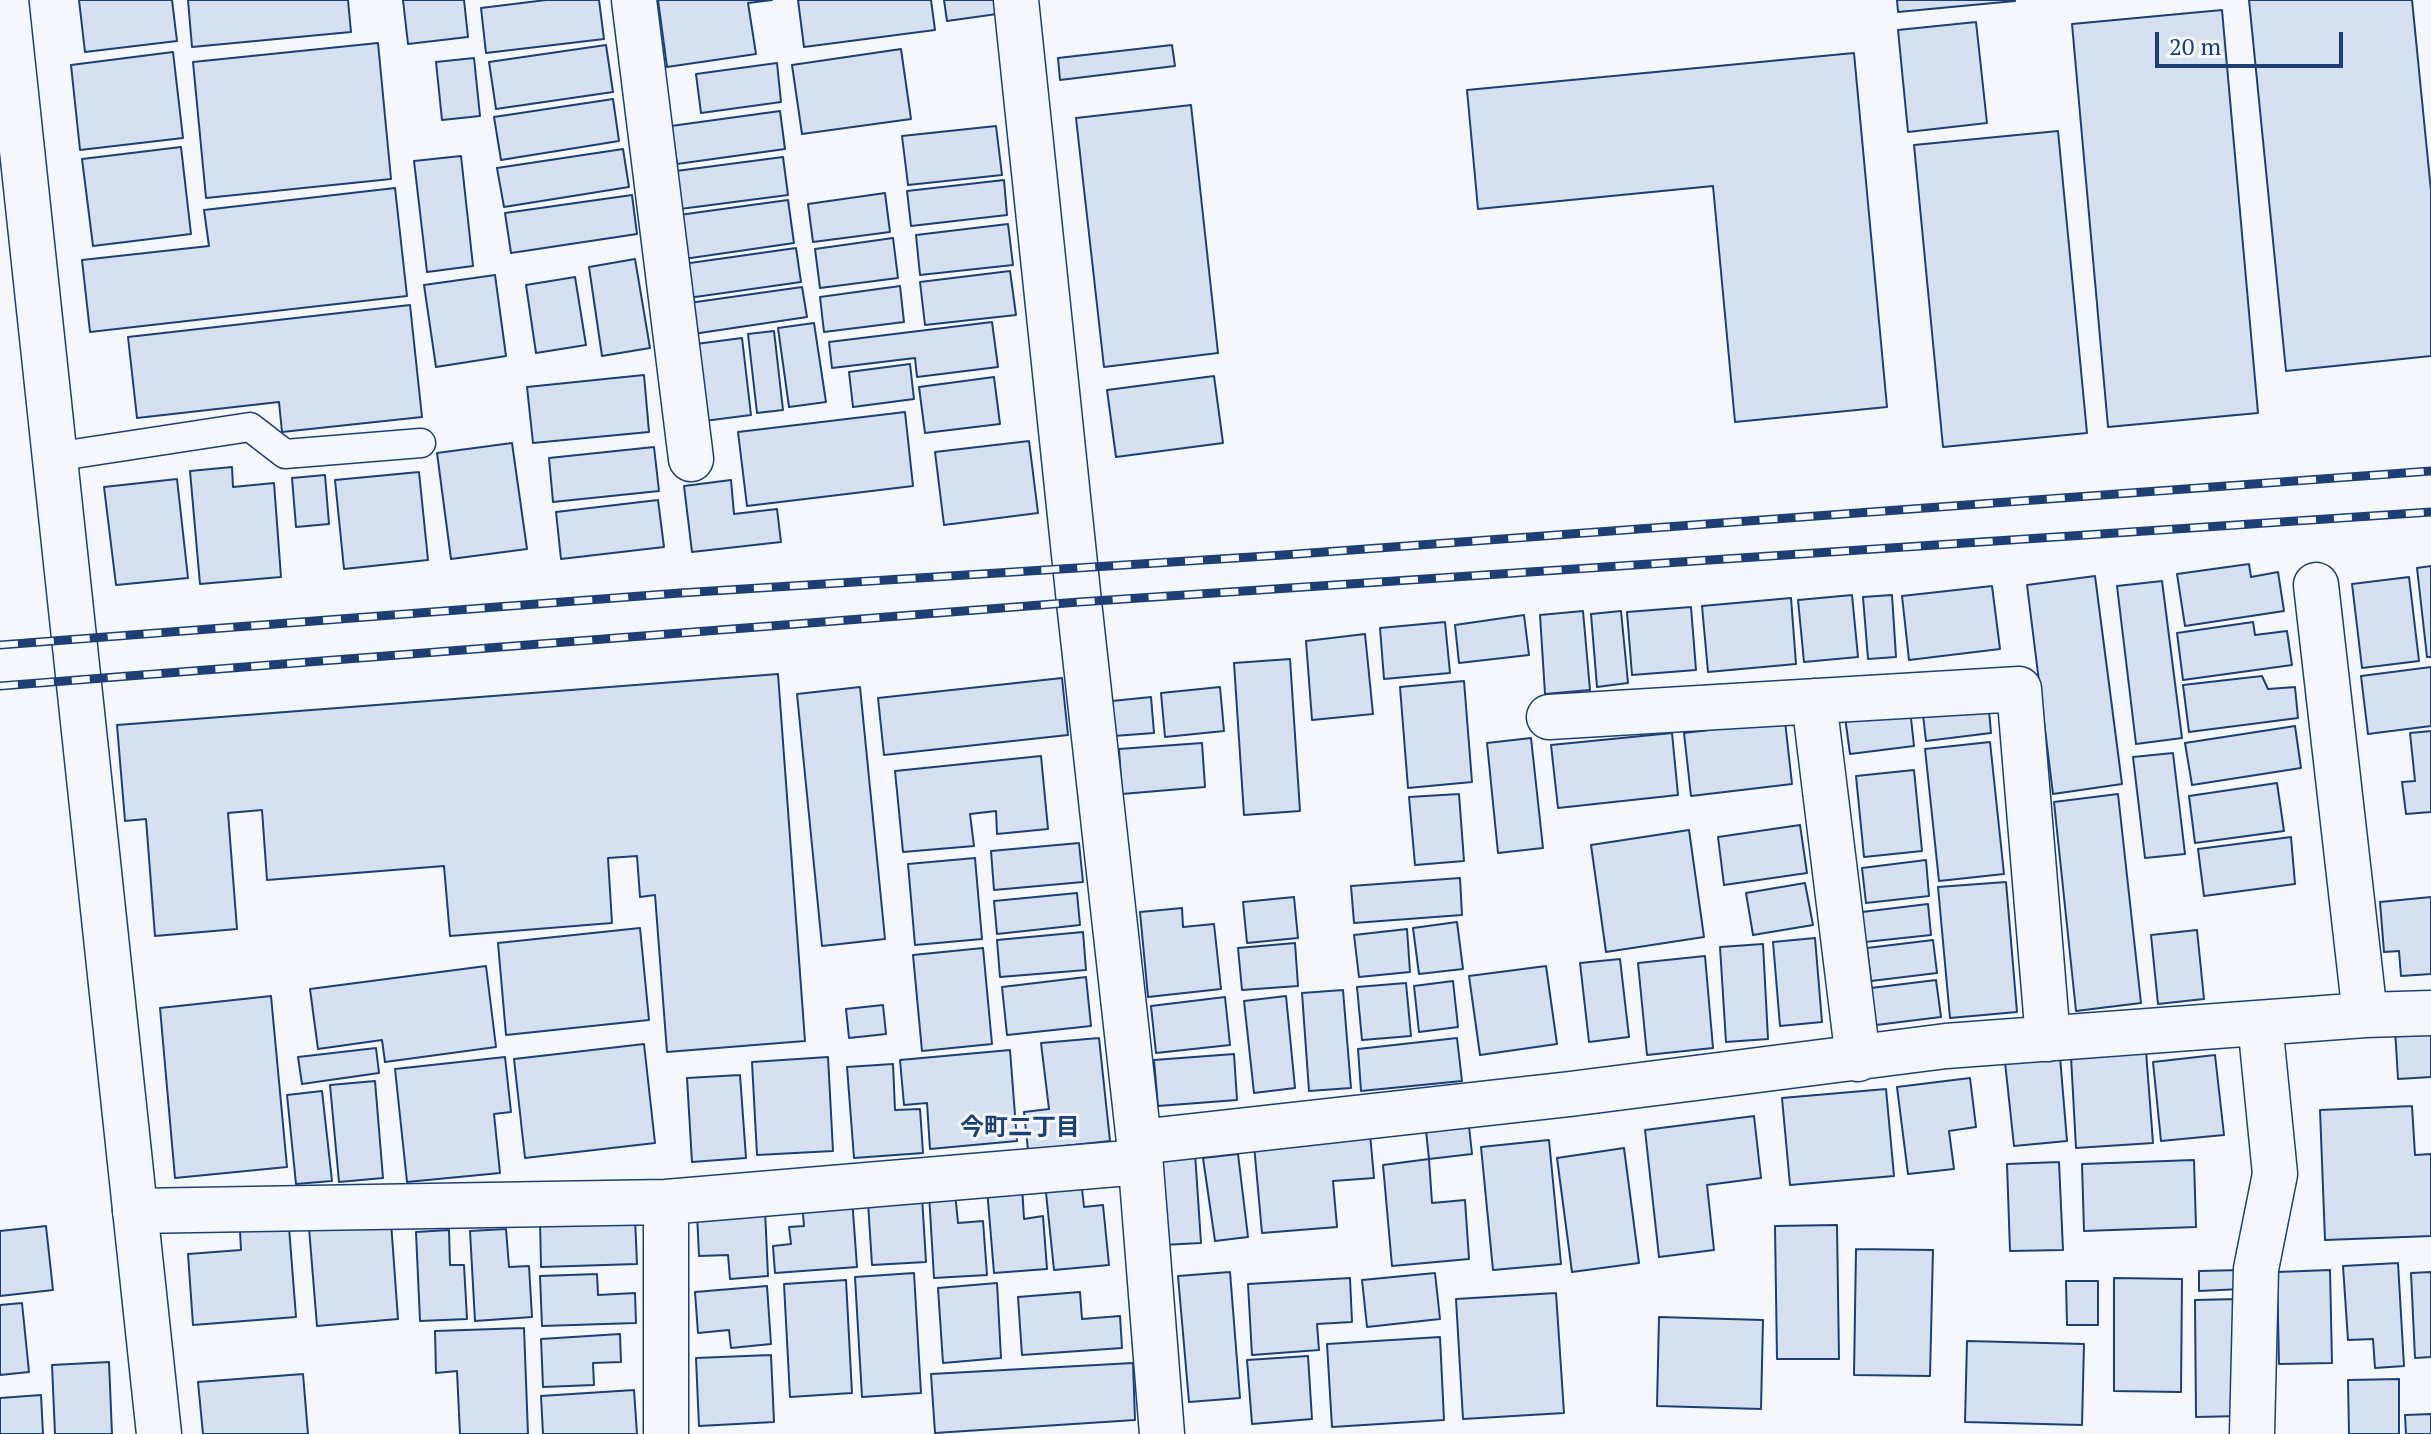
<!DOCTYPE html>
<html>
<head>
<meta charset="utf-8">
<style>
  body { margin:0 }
  #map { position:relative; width:2431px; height:1434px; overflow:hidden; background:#f4f7fb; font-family:"PT Serif",serif }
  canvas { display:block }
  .scale { position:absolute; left:2155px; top:32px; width:188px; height:36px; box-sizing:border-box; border:4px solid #1d3f73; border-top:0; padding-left:10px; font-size:24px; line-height:28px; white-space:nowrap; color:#1d3f73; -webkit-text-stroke:6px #f4f7fb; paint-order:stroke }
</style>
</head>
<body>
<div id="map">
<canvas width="2431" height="1434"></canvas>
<div class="scale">20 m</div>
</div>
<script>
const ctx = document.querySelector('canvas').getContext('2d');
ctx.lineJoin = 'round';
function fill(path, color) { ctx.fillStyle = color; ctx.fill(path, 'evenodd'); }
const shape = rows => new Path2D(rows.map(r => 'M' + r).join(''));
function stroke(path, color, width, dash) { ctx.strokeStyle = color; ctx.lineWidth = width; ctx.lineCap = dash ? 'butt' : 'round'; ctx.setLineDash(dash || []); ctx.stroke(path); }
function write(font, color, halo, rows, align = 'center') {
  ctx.font = font + ' "PT Serif","Noto Sans JP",serif'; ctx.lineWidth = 6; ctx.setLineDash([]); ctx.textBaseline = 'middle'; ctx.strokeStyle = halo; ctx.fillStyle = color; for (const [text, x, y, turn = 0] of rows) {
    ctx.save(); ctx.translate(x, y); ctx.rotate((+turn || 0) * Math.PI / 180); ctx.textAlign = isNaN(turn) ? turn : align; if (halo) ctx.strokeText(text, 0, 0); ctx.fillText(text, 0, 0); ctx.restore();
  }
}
const building = shape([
  [79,0,172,0,177,41,85,52,79,0],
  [188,0,348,0,351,32,192,47,188,0],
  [403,0,464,0,468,37,408,44,403,0],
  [546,0,599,0,604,39,486,53,481,8,546,0],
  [658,0,772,0,748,3,756,54,667,67,658,0],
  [798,0,931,0,935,30,804,47,798,0],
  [944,0,995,0,997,14,947,21,944,0],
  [1897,0,2015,0,2015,1,1898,12,1897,0],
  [2249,0,2412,0,2431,191,2431,356,2286,371,2249,0],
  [2222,10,2258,413,2108,427,2072,24,2222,10],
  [1976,22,1987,123,1908,132,1898,30,1976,22],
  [378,43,391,179,206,198,193,62,378,43],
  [606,45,613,92,496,109,489,62,606,45],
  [1172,45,1175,66,1060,80,1058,58,1172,45],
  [901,49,911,119,802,134,792,65,901,49],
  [173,52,183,138,80,150,71,65,173,52],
  [1854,53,1887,407,1735,422,1713,186,1478,209,1467,90,1854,53],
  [474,58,480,116,442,120,436,62,474,58],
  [777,63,781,102,701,113,696,74,777,63],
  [613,99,619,141,501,160,494,117,613,99],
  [1191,105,1218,353,1104,367,1076,118,1191,105],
  [780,111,785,149,677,164,671,126,780,111],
  [996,126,1002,175,908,185,902,136,996,126],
  [2058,131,2087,433,1943,447,1914,145,2058,131],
  [181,147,191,234,93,246,82,159,181,147],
  [623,149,629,187,504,207,497,168,623,149],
  [461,156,473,266,427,272,414,161,461,156],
  [783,157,788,195,680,209,676,171,783,157],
  [1004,180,1007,215,911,226,907,191,1004,180],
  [395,188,407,296,90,332,82,260,209,246,204,210,395,188],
  [885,193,890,232,813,242,808,204,885,193],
  [632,195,637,234,511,253,505,213,632,195],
  [788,200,794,243,684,259,679,215,788,200],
  [1008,224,1013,265,920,275,916,235,1008,224],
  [893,238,898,278,820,288,815,249,893,238],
  [796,248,801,282,688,298,683,264,796,248],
  [635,259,650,348,602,356,589,267,635,259],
  [1010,271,1016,315,925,325,920,282,1010,271],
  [495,275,506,356,436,367,424,285,495,275],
  [575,277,586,345,536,353,526,285,575,277],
  [900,286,904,322,824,332,820,297,900,286],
  [802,287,807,317,693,334,689,303,802,287],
  [410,305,422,417,282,432,279,402,137,418,128,337,410,305],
  [992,322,998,367,917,377,915,358,832,368,829,342,992,322],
  [814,323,826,402,789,407,778,328,814,323],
  [774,331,783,410,757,413,748,334,774,331],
  [742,338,751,415,704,421,696,344,742,338],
  [910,364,914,399,853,407,849,372,910,364],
  [644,375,649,432,533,443,527,387,644,375],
  [1214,376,1223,443,1116,457,1107,390,1214,376],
  [994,377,1000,424,925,433,919,387,994,377],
  [905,412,913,486,747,506,738,432,905,412],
  [1029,441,1038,513,944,525,935,452,1029,441],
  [512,443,527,549,451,559,437,453,512,443],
  [654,447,659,491,553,502,549,458,654,447],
  [232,467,233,487,274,483,281,577,200,584,190,471,232,467],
  [419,472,428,560,344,569,335,480,419,472],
  [325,475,329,524,296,527,292,478,325,475],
  [177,479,188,578,116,585,104,487,177,479],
  [731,480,734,514,777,509,781,542,692,552,684,486,731,480],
  [658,500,664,547,561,559,556,512,658,500],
  [2249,564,2251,577,2278,572,2284,611,2185,626,2177,574,2249,564],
  [2431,566,2431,657,2427,657,2417,568,2431,566],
  [2095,576,2122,784,2053,794,2027,585,2095,576],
  [2409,577,2419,661,2362,668,2352,584,2409,577],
  [2162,581,2182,738,2136,744,2117,586,2162,581],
  [1992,586,2000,649,1909,660,1902,596,1992,586],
  [1852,595,1858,657,1804,662,1798,600,1852,595],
  [1892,595,1896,657,1868,659,1863,597,1892,595],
  [1791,598,1796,664,1708,672,1702,606,1791,598],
  [1691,607,1696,670,1632,675,1627,612,1691,607],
  [1583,611,1590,690,1545,694,1540,615,1583,611],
  [1621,611,1628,683,1597,687,1591,614,1621,611],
  [1524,615,1529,655,1459,663,1455,625,1524,615],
  [1445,622,1450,673,1384,679,1380,628,1445,622],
  [2253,622,2255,635,2287,631,2292,665,2183,680,2177,633,2253,622],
  [1365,634,1373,714,1312,720,1306,641,1365,634],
  [1290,659,1300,811,1244,815,1234,663,1290,659],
  [2431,667,2431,726,2368,734,2361,676,2431,667],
  [778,674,805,1041,667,1052,655,895,640,897,637,856,608,858,612,923,450,936,444,866,267,880,262,810,228,813,237,929,155,936,146,819,125,821,117,725,778,674],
  [2262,676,2268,689,2295,687,2298,718,2189,732,2183,685,2262,676],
  [1062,678,1068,735,884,755,878,698,1062,678],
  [1464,681,1472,782,1408,788,1400,687,1464,681],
  [860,687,885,939,822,946,797,694,860,687],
  [1220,687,1224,731,1165,737,1161,693,1220,687],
  [1151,697,1154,733,1114,736,1112,701,1151,697],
  [1988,699,1991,733,1926,741,1922,706,1988,699],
  [1910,709,1914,746,1850,754,1845,717,1910,709],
  [1785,721,1792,784,1691,796,1684,733,1785,721],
  [2295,726,2301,768,2192,785,2185,743,2295,726],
  [2431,731,2431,812,2406,814,2402,782,2415,781,2410,733,2431,731],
  [1672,733,1678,795,1558,808,1551,745,1672,733],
  [1531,738,1543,848,1498,853,1487,743,1531,738],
  [1990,742,2004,874,1939,881,1925,749,1990,742],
  [1202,743,1205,787,1122,794,1119,749,1202,743],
  [2173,753,2185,854,2145,858,2133,757,2173,753],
  [1041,756,1048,829,997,834,996,811,970,814,974,846,903,852,895,771,1041,756],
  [1914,770,1922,851,1864,857,1856,776,1914,770],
  [2277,783,2284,831,2195,843,2189,796,2277,783],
  [1459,794,1464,861,1415,865,1409,797,1459,794],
  [2118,794,2141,1003,2076,1011,2054,802,2118,794],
  [1800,825,1807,873,1724,885,1718,837,1800,825],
  [1689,830,1704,937,1606,952,1591,845,1689,830],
  [2291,837,2295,884,2204,896,2198,849,2291,837],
  [1079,843,1083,882,994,890,991,851,1079,843],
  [975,858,982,939,915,945,908,864,975,858],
  [1926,860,1929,896,1866,903,1862,868,1926,860],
  [1460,878,1462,915,1354,923,1351,886,1460,878],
  [2006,882,2017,1012,1950,1018,1938,887,2006,882],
  [1805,883,1813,925,1753,935,1746,893,1805,883],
  [1077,893,1080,925,997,934,994,901,1077,893],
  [1294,897,1298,938,1247,943,1243,902,1294,897],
  [2431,897,2431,974,2401,976,2399,951,2384,952,2380,902,2431,897],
  [1928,904,1931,935,1865,942,1862,912,1928,904],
  [1182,908,1183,927,1214,924,1221,989,1148,997,1140,912,1182,908],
  [1457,922,1463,969,1419,974,1413,928,1457,922],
  [640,928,649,1020,506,1035,498,943,640,928],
  [1407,929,1410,972,1359,977,1354,935,1407,929],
  [2197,930,2204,999,2158,1004,2151,935,2197,930],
  [1083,932,1086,970,1000,977,997,940,1083,932],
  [1815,938,1822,1022,1780,1026,1773,942,1815,938],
  [1933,940,1937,973,1871,981,1867,948,1933,940],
  [1295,943,1298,986,1242,990,1238,948,1295,943],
  [1763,944,1768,1039,1726,1042,1720,947,1763,944],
  [983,948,992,1044,922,1051,913,955,983,948],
  [1705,956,1713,1048,1647,1055,1638,963,1705,956],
  [1620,959,1629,1037,1589,1042,1580,963,1620,959],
  [486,966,496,1047,385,1062,382,1040,318,1049,310,989,486,966],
  [1546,966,1557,1044,1480,1055,1469,976,1546,966],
  [1086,977,1091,1026,1007,1035,1002,987,1086,977],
  [1936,980,1941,1017,1876,1025,1871,988,1936,980],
  [1453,981,1458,1027,1419,1032,1414,986,1453,981],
  [1406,983,1411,1036,1362,1040,1357,987,1406,983],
  [1343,990,1351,1088,1309,1091,1302,993,1343,990],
  [271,996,287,1167,175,1178,160,1008,271,996],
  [1286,996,1295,1088,1254,1093,1244,1001,1286,996],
  [1225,997,1230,1045,1156,1053,1151,1006,1225,997],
  [883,1005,886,1034,849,1038,846,1009,883,1005],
  [2431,1025,2431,1077,2398,1079,2395,1028,2431,1025],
  [1099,1038,1110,1141,1028,1150,1024,1112,1049,1109,1041,1043,1099,1038],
  [1457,1038,1462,1081,1361,1091,1358,1049,1457,1038],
  [644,1044,655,1143,525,1158,514,1059,644,1044],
  [376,1048,379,1073,302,1084,298,1057,376,1048],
  [1010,1050,1017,1141,930,1149,927,1103,904,1105,900,1060,1010,1050],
  [2146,1051,2153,1143,2076,1148,2071,1057,2146,1051],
  [1234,1054,1237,1100,1158,1106,1154,1060,1234,1054],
  [2215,1055,2224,1135,2161,1141,2153,1062,2215,1055],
  [505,1057,511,1112,494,1114,500,1173,407,1182,395,1069,505,1057],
  [828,1057,833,1151,757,1155,752,1062,828,1057],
  [2060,1057,2067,1141,2014,1146,2005,1062,2060,1057],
  [893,1064,895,1110,920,1109,923,1153,854,1158,847,1067,893,1064],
  [740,1075,746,1158,692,1162,687,1078,740,1075],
  [1970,1078,1976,1127,1949,1131,1954,1169,1908,1174,1897,1087,1970,1078],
  [375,1081,383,1178,339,1182,330,1085,375,1081],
  [1886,1089,1894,1176,1790,1185,1782,1098,1886,1089],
  [322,1091,332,1181,296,1184,287,1095,322,1091],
  [2412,1106,2415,1155,2431,1154,2431,1236,2325,1240,2320,1110,2412,1106],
  [1754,1116,1761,1178,1707,1185,1714,1250,1659,1257,1645,1130,1754,1116],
  [1468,1117,1472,1154,1429,1159,1425,1121,1468,1117],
  [1370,1134,1374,1178,1333,1181,1337,1227,1262,1233,1254,1145,1370,1134],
  [1549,1140,1561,1264,1493,1270,1481,1147,1549,1140],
  [1624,1148,1639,1263,1572,1272,1557,1158,1624,1148],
  [1195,1153,1201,1243,1162,1245,1156,1156,1195,1153],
  [1238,1154,1248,1237,1215,1241,1203,1158,1238,1154],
  [1429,1159,1432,1203,1465,1200,1469,1259,1392,1266,1383,1165,1429,1159],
  [2194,1160,2196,1227,2084,1231,2082,1164,2194,1160],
  [2059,1162,2063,1250,2010,1251,2007,1164,2059,1162],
  [1081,1180,1084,1207,1103,1205,1109,1265,1054,1270,1045,1183,1081,1180],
  [1022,1186,1024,1219,1043,1216,1047,1269,994,1273,987,1189,1022,1186],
  [955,1192,958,1223,983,1221,987,1275,934,1278,929,1194,955,1192],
  [922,1197,926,1262,872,1265,868,1202,922,1197],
  [852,1198,857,1267,775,1273,773,1246,791,1244,789,1227,804,1226,802,1202,852,1198],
  [765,1210,768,1276,730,1279,728,1255,699,1256,697,1213,765,1210],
  [635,1218,637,1264,541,1267,540,1221,635,1218],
  [391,1222,398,1319,317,1326,309,1228,391,1222],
  [1837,1225,1839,1359,1777,1359,1775,1226,1837,1225],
  [46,1226,53,1290,0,1296,0,1231,46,1226],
  [289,1227,296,1317,193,1325,188,1254,241,1250,240,1231,289,1227],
  [506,1229,509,1267,529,1266,532,1317,475,1321,470,1231,506,1229],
  [449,1230,450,1265,464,1265,467,1319,420,1321,416,1232,449,1230],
  [1856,1249,1933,1250,1930,1376,1854,1375,1856,1249],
  [2398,1263,2404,1366,2375,1368,2373,1339,2348,1340,2343,1266,2398,1263],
  [2242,1270,2242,1289,2199,1291,2199,1271,2242,1270],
  [2330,1270,2332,1363,2279,1364,2277,1272,2330,1270],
  [1230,1272,1240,1398,1189,1402,1178,1276,1230,1272],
  [2431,1272,2431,1357,2415,1358,2411,1273,2431,1272],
  [914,1273,921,1393,862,1397,855,1277,914,1273],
  [1435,1273,1440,1319,1367,1327,1362,1280,1435,1273],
  [597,1274,598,1295,635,1293,636,1323,542,1326,540,1276,597,1274],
  [1350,1278,1352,1322,1317,1324,1319,1350,1252,1355,1248,1284,1350,1278],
  [2114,1278,2182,1279,2181,1392,2114,1391,2114,1278],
  [846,1280,852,1393,790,1397,784,1284,846,1280],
  [2066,1281,2098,1281,2098,1325,2067,1325,2066,1281],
  [997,1283,1001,1358,943,1363,938,1288,997,1283],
  [767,1286,771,1344,731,1348,729,1330,698,1333,695,1292,767,1286],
  [1080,1292,1082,1319,1120,1316,1122,1348,1022,1355,1018,1297,1080,1292],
  [1556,1293,1564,1413,1463,1419,1456,1299,1556,1293],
  [2238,1299,2240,1416,2196,1417,2195,1300,2238,1299],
  [22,1303,29,1372,0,1375,0,1305,22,1303],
  [1659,1317,1763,1320,1761,1409,1657,1406,1659,1317],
  [524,1328,528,1434,460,1434,457,1371,436,1373,435,1331,524,1328],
  [620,1334,621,1362,593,1363,594,1385,543,1387,541,1339,620,1334],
  [1440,1337,1444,1420,1332,1427,1327,1344,1440,1337],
  [1967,1341,2084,1344,2082,1425,1965,1422,1967,1341],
  [771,1355,774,1422,699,1426,696,1358,771,1355],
  [1308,1356,1312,1419,1252,1424,1247,1360,1308,1356],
  [109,1362,112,1434,55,1434,52,1365,109,1362],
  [1133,1363,1135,1420,935,1433,931,1374,1133,1363],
  [303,1374,308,1434,203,1434,198,1382,303,1374],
  [2399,1379,2399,1434,2349,1434,2348,1380,2399,1379],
  [634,1390,637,1434,543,1434,541,1396,634,1390],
  [41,1395,43,1434,0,1434,0,1398,41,1395],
  [2431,1414,2431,1434,2406,1434,2405,1415,2431,1414]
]);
const service = shape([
  [54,457,250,427,285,454,421,443]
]);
const minor = shape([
  [634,0,691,459],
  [1016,0,1079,602,1139,1142,1162,1434],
  [2316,585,2365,1015],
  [1814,701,1858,1059],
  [1549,717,2019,689,2048,1039],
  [1139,1142,1570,1094,1946,1046,2365,1015,2431,1013],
  [135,1211,666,1202,1140,1162],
  [666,1434,666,1202],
  [2252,1434,2256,1269,2275,1174,2260,1023]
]);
const tertiary = shape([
  [6,0,159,1434]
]);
const rail = shape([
  [0,645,680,593,1283,555,2431,471],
  [0,686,1079,602,2431,512]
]);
const neighbourhoodNames = [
  ["今町二丁目",1020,1128]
];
fill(building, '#d5e0f0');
stroke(building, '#1d3f73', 2);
stroke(service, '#1d3f73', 31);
stroke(minor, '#1d3f73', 47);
stroke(tertiary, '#1d3f73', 47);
stroke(service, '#f4f7fb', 28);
stroke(minor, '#f4f7fb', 44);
stroke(tertiary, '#f4f7fb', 44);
stroke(rail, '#1d3f73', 9);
stroke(rail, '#f4f7fb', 6, [18]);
write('bold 24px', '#1d3f73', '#f4f7fb', neighbourhoodNames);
</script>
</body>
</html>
